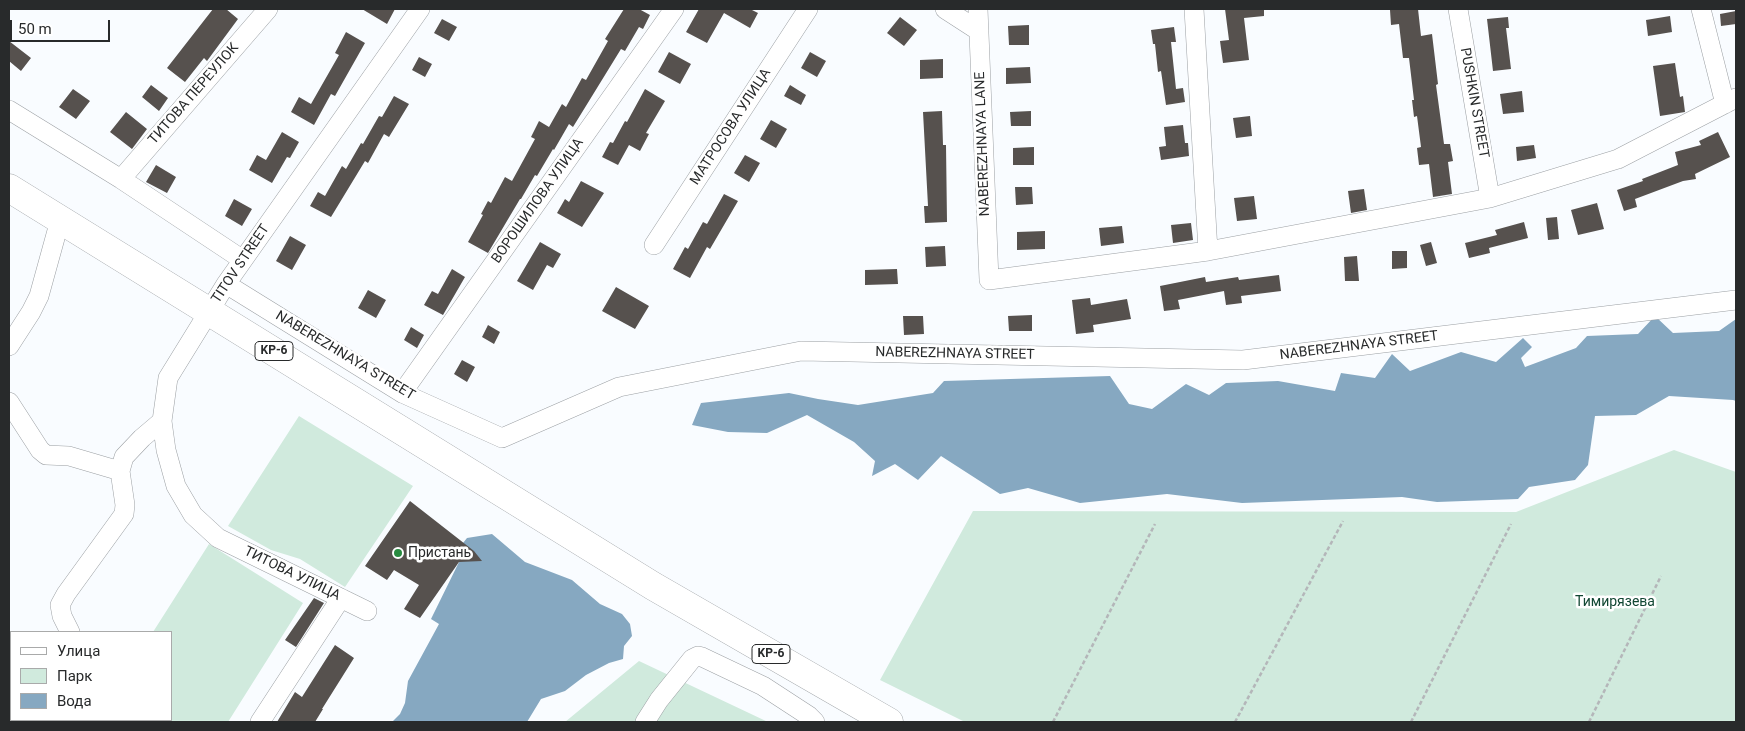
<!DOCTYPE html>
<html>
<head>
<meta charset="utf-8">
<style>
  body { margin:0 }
  #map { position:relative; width:1745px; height:731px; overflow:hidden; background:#f9fcff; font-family:Roboto,sans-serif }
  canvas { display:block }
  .frame { position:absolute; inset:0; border:10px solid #282a2b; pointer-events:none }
  .legend { position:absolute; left:10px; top:631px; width:162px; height:90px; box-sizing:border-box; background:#fff; border:1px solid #a9aaaa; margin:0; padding:6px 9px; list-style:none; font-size:15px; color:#282a2b }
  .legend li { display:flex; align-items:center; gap:10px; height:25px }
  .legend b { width:25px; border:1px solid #a9aaaa }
  .scale { position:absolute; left:10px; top:20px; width:100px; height:22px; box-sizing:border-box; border:2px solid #282a2b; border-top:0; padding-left:6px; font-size:15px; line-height:18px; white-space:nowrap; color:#282a2b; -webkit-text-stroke:4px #fff; paint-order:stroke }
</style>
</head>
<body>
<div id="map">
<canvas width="1745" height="731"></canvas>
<div class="frame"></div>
<ul class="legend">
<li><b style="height:6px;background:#fff"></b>Улица</li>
<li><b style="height:14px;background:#d0eadd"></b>Парк</li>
<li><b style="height:14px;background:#86a8c1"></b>Вода</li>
</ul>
<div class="scale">50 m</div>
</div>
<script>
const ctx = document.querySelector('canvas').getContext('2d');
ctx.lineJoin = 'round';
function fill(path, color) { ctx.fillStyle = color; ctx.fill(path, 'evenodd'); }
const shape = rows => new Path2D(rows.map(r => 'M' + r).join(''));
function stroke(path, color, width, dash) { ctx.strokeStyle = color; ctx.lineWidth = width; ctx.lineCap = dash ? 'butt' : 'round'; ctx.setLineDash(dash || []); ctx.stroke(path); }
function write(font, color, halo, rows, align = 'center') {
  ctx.font = font + ' Roboto,sans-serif'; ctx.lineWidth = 5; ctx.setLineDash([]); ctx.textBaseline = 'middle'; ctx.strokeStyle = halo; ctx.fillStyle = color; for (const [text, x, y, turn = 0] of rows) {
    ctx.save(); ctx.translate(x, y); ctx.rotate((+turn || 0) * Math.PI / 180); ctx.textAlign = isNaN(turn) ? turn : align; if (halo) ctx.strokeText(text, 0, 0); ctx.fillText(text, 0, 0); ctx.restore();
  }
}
const green = shape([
  [299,416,413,486,345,587,300,559,271,550,228,526],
  [1674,450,1736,472,1736,722,965,722,880,680,973,511,1516,512],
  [209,544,303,603,228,722,101,722,98,720,171,720,171,632,153,632],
  [639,661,768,722,565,722]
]);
const water = shape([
  [1655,316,1673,333,1719,331,1736,319,1736,401,1733,400,1669,396,1636,415,1595,416,1588,465,1575,480,1529,487,1518,499,1437,502,1402,497,1242,503,1167,494,1080,503,1028,488,1000,494,941,456,918,480,895,464,872,476,875,461,854,442,807,415,767,433,728,432,692,425,701,403,789,393,818,399,858,405,933,393,944,381,1110,376,1129,404,1152,409,1186,384,1209,395,1226,383,1278,381,1335,391,1341,373,1375,378,1392,354,1410,371,1461,352,1496,362,1523,338,1532,347,1521,358,1525,367,1576,348,1587,336,1638,334],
  [492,534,525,562,572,580,600,604,622,614,630,624,632,636,624,646,623,659,609,663,586,675,565,691,541,699,527,722,392,722,400,714,405,703,408,681,439,624,431,619,461,558,463,543,467,538]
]);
const building = shape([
  [213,9,226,9,238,19,207,61,204,58,185,82,167,68],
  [362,9,395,9,387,24],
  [624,9,639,9,650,15,643,29,639,27,625,51,621,49,573,127,569,124,554,150,553,149,537,176,535,175,521,199,520,199,488,253,468,242,483,215,481,214,488,201,491,203,505,177,512,181,535,139,531,137,539,121,549,127,562,104,566,107,582,78,586,80,608,41,605,39],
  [699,9,750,9,758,13,750,28,724,13,707,43,686,32],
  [1225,9,1264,9,1264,16,1244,18,1249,60,1223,63,1220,41,1229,40],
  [1400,9,1418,9,1421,36,1432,34,1438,84,1436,85,1444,144,1450,144,1453,161,1448,162,1452,194,1433,197,1429,164,1419,165,1417,148,1421,147,1417,116,1414,117,1412,100,1414,100,1409,58,1403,58,1399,24,1391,25,1390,10],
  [1736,11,1736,24,1721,26,1720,14],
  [1670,16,1672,32,1648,36,1646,20],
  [900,17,917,30,904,46,887,33],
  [1508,17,1509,28,1506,28,1511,69,1493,71,1487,19],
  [442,19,457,27,449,41,434,33],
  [1029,25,1029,45,1009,45,1008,26],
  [1174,27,1176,42,1171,42,1176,89,1183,88,1185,102,1166,105,1161,71,1158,72,1155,44,1153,44,1151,30],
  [346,32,365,43,335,96,331,94,314,125,291,112,299,97,311,104,339,55,335,53],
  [9,41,31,58,21,71,9,61],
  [669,52,691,64,680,84,658,72],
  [810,52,826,61,817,77,801,68],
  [419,57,432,64,425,77,412,70],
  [943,59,943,78,920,79,920,60],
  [1675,63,1680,97,1683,96,1685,112,1660,116,1653,66],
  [1030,67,1031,83,1006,84,1006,68],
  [151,85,168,98,159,111,142,97],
  [790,85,806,95,801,105,784,96],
  [73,89,90,101,76,119,59,107],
  [645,89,665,101,646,133,649,134,640,151,629,145,618,165,602,157,610,142,613,143,625,121,627,122],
  [1522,91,1524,112,1503,114,1500,94],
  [394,96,409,104,389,137,384,134,368,163,365,161,331,217,310,206,318,192,325,196,342,166,346,169,361,143,363,144,379,116,382,117],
  [942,111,943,145,946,145,947,222,925,223,924,206,928,206,923,112],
  [1031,111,1031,126,1011,126,1010,112],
  [126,112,147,129,132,149,110,132],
  [1250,116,1252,136,1236,138,1233,118],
  [771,120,787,129,776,148,760,139],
  [1183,125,1185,143,1188,143,1189,156,1161,160,1159,147,1166,146,1164,127],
  [282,132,299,142,290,158,287,157,272,183,249,170,257,155,266,160],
  [1718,132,1730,157,1695,174,1696,179,1683,181,1635,199,1637,207,1624,211,1617,190,1643,181,1642,179,1678,165,1675,152,1701,145,1699,141],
  [1534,145,1536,158,1517,161,1516,147],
  [1034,147,1034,165,1013,165,1013,148],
  [745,155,760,163,749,182,734,173],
  [156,165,176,177,167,193,146,182],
  [581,181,604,193,582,227,557,213,565,199,569,202],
  [1015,187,1032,187,1033,204,1016,205],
  [1364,189,1367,210,1351,213,1348,191],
  [724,194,738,201,710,249,707,247,690,278,673,269,685,247,688,249,703,222,707,224],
  [1254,196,1257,219,1237,221,1234,198],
  [234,199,252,209,242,226,225,216],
  [1597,203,1604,229,1578,235,1571,210],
  [1557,217,1559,239,1548,240,1546,218],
  [1524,222,1528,238,1489,248,1490,253,1469,258,1465,243,1497,235,1495,230],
  [1191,223,1193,240,1173,243,1171,225],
  [1122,226,1124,243,1101,246,1099,228],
  [1045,231,1045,249,1017,250,1017,232],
  [290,236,306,245,292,270,276,261],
  [540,242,561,254,553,268,547,265,533,290,517,281],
  [1431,242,1437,263,1426,266,1420,245],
  [945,246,946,266,926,267,925,247],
  [1392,251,1407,251,1407,268,1392,269],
  [1357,256,1359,281,1345,281,1344,257],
  [452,269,465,277,443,315,424,305,432,291,438,294],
  [897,269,898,284,865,285,865,270],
  [1279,275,1281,291,1241,296,1242,303,1226,305,1224,291,1178,300,1180,309,1164,311,1160,286,1205,277,1206,282,1238,277,1239,280],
  [616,287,649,306,635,329,602,311],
  [368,290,386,300,376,318,358,308],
  [1090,298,1091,305,1127,299,1131,319,1093,325,1094,332,1076,334,1072,300],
  [1032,315,1032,331,1009,331,1008,316],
  [903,316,923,316,924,334,904,335],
  [488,325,500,332,494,344,482,337],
  [411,327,424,335,417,348,404,340],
  [462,360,475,367,467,382,454,374],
  [410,501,474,551,482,561,459,562,420,618,404,609,419,585,394,570,387,580,365,566],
  [314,598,324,603,296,647,285,640],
  [335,645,354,658,322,709,323,709,315,722,277,722,295,692,302,697]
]);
const path = shape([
  [1053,722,1155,524],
  [1235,722,1343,521],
  [1411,722,1511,524],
  [1589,722,1661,576]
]);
const minor = shape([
  [945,9,979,31],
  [978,9,989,280,1208,251,1490,198,1618,159,1736,98],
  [1194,9,1208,251],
  [1458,9,1490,198],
  [1701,9,1725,104],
  [9,110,121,179,243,260],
  [121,179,268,9],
  [654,245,808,9],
  [226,284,402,393,502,438,619,387,801,351,1243,360,1736,300],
  [9,346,31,312,39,296,60,220],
  [402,393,674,9],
  [9,402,40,450,46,455,69,456,120,471],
  [367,611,218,538,193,515,176,486,166,450,162,421,168,378,226,284,420,9],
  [70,632,62,616,60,605,66,594,124,514,125,505,120,471,124,457,142,438,162,421],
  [85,720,87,722],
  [260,722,341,598],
  [645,722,659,700,692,659,698,656,702,657,763,686,809,716,815,722]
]);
const highway = shape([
  [9,188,653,586,889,722]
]);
const markers = [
  [398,553,5,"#288b40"]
];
const shields = [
  [274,351,38],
  [771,654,38]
];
const shieldNames = [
  ["KP-6",274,351],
  ["KP-6",771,654]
];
const streetNames = [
  ["ТИТОВА ПЕРЕУЛОК",194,94,-49],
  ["PUSHKIN STREET",1474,103,80],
  ["МАТРОСОВА УЛИЦА",731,127,-57],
  ["NABEREZHNAYA LANE",983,144,-92],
  ["ВОРОШИЛОВА УЛИЦА",538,201,-55],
  ["TITOV STREET",241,264,-56],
  ["NABEREZHNAYA STREET",1359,346,-7],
  ["NABEREZHNAYA STREET",955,354,1],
  ["NABEREZHNAYA STREET",345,356,31],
  ["ТИТОВА УЛИЦА",292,574,26]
];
const poiNames = [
  ["Пристань",408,553]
];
const parkNames = [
  ["Тимирязева",1615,602]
];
fill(green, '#d0eadd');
fill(water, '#86a8c1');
fill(building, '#56514e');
stroke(minor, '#9ca0a4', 20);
stroke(highway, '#9ca0a4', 29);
stroke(path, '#b4b6b9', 2.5, [4, 2.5]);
stroke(minor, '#fff', 19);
stroke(highway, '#fff', 28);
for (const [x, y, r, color] of markers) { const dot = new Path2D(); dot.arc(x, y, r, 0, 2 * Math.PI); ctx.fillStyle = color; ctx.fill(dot); stroke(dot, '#fff', 2); }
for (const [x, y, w] of shields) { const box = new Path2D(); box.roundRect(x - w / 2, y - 9.5, w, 19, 4); ctx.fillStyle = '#fff'; ctx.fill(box); stroke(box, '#282a2b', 1); }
write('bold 12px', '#282a2b', null, shieldNames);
write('14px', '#282a2b', '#fff', streetNames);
write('14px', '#282a2b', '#fff', poiNames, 'left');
write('14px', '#114733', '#fff', parkNames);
</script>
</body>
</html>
